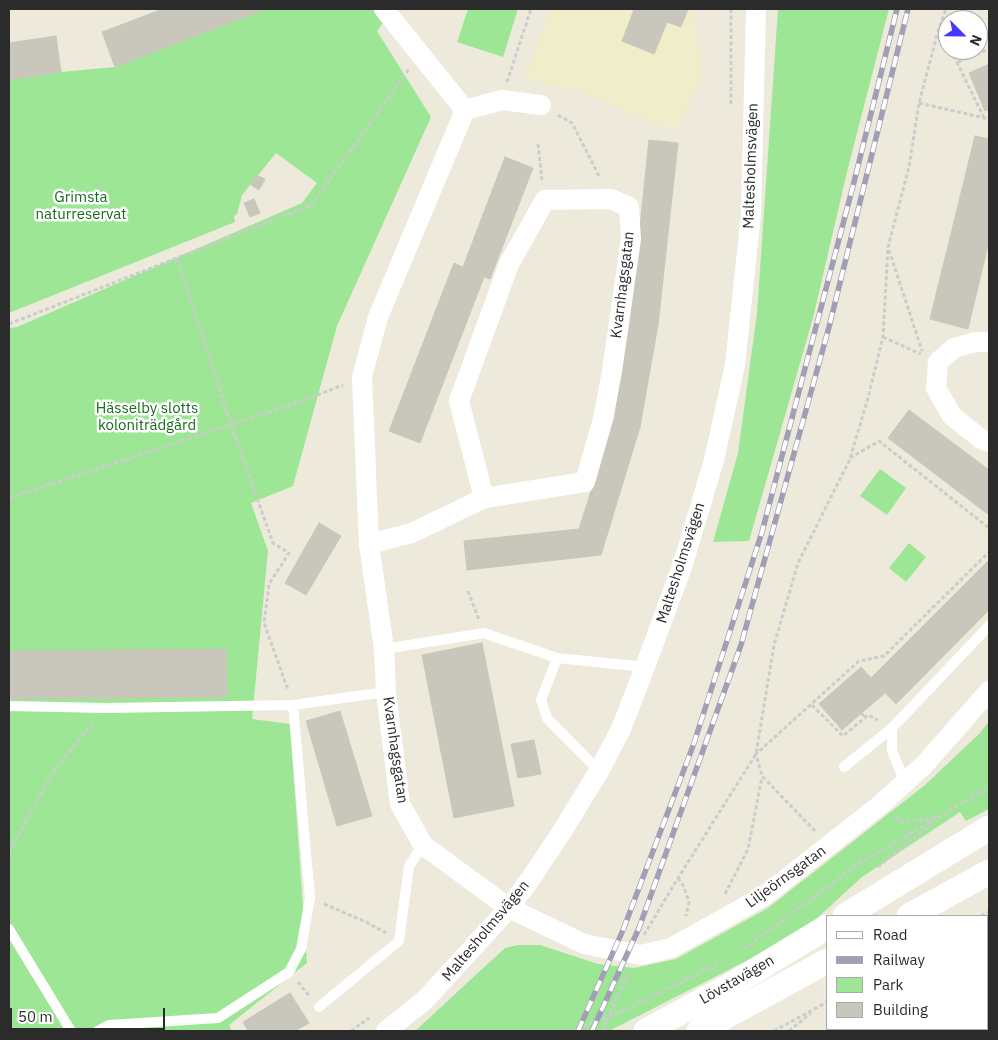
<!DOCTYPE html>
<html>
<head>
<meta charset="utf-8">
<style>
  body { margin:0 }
  #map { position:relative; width:998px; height:1040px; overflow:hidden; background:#edeadc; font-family:"IBM Plex Sans",sans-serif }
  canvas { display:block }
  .frame { position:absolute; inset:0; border:10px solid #2b2b2b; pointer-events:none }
  .legend { position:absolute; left:826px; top:915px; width:162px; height:115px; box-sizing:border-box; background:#fff; border:1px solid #aaa; margin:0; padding:6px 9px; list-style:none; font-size:15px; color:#2b2b2b }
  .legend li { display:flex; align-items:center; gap:10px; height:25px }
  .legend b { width:25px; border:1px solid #aaa }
  .north { position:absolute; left:938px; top:10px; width:50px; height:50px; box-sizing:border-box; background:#fff; border:1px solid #aaa; border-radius:50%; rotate:113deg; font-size:14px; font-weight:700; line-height:20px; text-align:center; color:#2b2b2b }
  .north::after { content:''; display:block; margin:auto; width:18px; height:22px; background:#4638ff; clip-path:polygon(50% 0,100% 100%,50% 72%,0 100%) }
  .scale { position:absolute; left:10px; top:1008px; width:155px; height:22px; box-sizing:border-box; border:2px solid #2b2b2b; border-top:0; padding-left:6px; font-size:15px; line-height:18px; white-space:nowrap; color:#2b2b2b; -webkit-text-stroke:4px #fff; paint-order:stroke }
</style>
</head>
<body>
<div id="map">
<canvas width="998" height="1040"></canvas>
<div class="frame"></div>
<ul class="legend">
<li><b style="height:6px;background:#fff"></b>Road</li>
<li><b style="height:6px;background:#a19fb6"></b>Railway</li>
<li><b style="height:14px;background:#9de696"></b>Park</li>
<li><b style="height:14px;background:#c9c7bb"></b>Building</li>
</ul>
<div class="north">N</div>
<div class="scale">50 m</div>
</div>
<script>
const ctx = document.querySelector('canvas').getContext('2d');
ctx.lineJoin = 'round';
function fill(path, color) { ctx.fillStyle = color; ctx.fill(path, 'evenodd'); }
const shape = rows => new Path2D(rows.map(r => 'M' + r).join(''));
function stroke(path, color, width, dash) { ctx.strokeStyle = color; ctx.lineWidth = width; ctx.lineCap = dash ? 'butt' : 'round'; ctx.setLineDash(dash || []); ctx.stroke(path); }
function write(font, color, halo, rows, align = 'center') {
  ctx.font = font + ' "IBM Plex Sans",sans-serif'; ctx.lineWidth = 5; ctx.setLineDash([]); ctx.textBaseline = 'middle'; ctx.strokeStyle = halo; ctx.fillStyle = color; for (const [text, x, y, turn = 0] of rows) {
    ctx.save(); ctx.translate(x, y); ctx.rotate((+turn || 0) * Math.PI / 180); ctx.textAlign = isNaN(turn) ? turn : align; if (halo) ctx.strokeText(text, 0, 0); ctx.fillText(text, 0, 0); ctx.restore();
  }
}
const education = shape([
  [551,9,693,9,703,72,677,132,575,90,524,79]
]);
const green = shape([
  [266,9,372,9,383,23,377,31,431,117,337,326,293,486,251,503,268,551,252,719,290,724,307,963,229,1025,232,1031,9,1031,9,328,17,327,302,203,317,183,276,153,242,195,237,214,234,216,235,222,9,313,9,80,61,72,115,67],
  [468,9,518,9,503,57,457,42],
  [778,9,889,9,847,172,813,318,749,541,713,542,738,453,757,313],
  [880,469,906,488,887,515,860,496],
  [909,543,926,557,906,582,889,568],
  [989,721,989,809,966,821,960,812,862,877,801,933,609,1031,415,1031,505,948,518,945,540,945,598,964,634,968,676,959,768,908,925,785,980,733]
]);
const building = shape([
  [163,9,266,9,115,67,102,32,163,9],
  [630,9,688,9,681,27,667,22,654,54,622,41,634,10,630,9],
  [56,36,61,72,9,80,9,43,56,36],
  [989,64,989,109,985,111,969,73,989,64],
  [975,136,989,139,989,241,968,329,930,319,975,136],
  [649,140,678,143,658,325,640,427,601,555,467,570,464,541,579,529,614,419,630,322,649,140],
  [505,157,533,168,490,279,484,277,420,443,389,431,454,263,463,267,505,157],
  [256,175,265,179,259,190,251,185,256,175],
  [254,199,260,213,250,217,244,203,254,199],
  [909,410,989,470,989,515,888,438,909,410],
  [319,523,341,536,306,595,285,583,319,523],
  [989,560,989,610,896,704,871,678,989,560],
  [482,643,514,806,454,818,422,655,482,643],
  [226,649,227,697,9,699,9,651,226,649],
  [861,667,885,693,842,730,819,704,861,667],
  [340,711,372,816,337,826,306,721,340,711],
  [534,740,541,774,518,778,511,744,534,740],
  [290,993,309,1023,295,1031,248,1031,243,1022,290,993]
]);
const path = shape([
  [731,9,731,106],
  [939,28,948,44],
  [951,50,984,118],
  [958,62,989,49],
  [507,82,531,9],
  [919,103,989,119],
  [558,115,572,123,600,178],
  [538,144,542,180],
  [889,250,922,351],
  [177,258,231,425,273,543,289,553,269,584,264,623,288,690],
  [9,324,311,205,409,69],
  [883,337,921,354],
  [850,458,879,441,989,528],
  [9,498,294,404,343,385],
  [468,591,479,620],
  [812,705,843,736,868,715,878,720],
  [861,713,865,717],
  [895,817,902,822,937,818],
  [815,831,762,776,756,754,859,661,884,656,989,552],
  [9,852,55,769,93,723],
  [878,867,931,824],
  [678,878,684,887,689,902,686,916],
  [725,894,748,849,762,777],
  [324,904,366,922,386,933],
  [981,916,989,912],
  [644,935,678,878,756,754,774,645,798,563,850,459,868,398,883,337,888,247,909,167,919,103,939,28,946,9],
  [744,949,857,865,989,787],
  [298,982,310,997],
  [351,1031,369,1018],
  [572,1031,625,1010,719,963],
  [602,1031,628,972],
  [774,1031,827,1002],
  [789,1031,811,1013]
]);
const service = shape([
  [384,649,484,633,557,658,645,667],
  [557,658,541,700,547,718,599,771],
  [9,706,106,708,293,705],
  [892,728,892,751,905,782],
  [844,767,892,728,989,626],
  [9,929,71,1031],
  [319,1007,399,941,409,866,423,845],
  [98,1031,109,1025,218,1018,289,972,301,949,310,898,293,705,386,692]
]);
const minor = shape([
  [384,9,465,110,378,317,362,377,369,544,384,649,386,692,400,804,423,845,509,908,584,944,641,955,671,948,764,896,880,805,924,765,989,691],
  [465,110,502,100,541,105],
  [989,342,975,342,954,348,938,362,936,388,952,416,981,439,989,442],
  [369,544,412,533,484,498,585,482,603,419,612,371,631,239,629,207,611,199,545,200,509,264,459,401,484,498],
  [386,1031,425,1000,509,908,531,878,561,833,599,771,621,729,645,667,683,564,714,460,735,365,751,214,756,9]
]);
const tertiary = shape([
  [845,916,989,828],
  [909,916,989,872],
  [646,1031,733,984,827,927],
  [699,1031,827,961]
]);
const rail = shape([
  [578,1031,623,930,693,746,762,532,853,186,897,9],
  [592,1031,639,928,741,645,829,327,908,9]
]);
const streetNames = [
  ["Maltesholmsvägen",751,166,-88],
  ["Kvarnhagsgatan",623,285,-83],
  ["Maltesholmsvägen",681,563,-72],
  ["Kvarnhagsgatan",395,750,82],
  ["Liljeörnsgatan",786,877,-36],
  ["Maltesholmsvägen",486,931,-50],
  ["Lövstavägen",737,980,-30]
];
const parkNames = [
  ["Grimsta",81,198],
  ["naturreservat",81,215],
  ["Hässelby slotts",147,409],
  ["koloniträdgård",147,426]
];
fill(education, '#f0edcb');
fill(green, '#9de696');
fill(building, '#c9c7bb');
stroke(building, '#c9c7b6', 1);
stroke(path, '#ccc', 3, [4, 2.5]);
stroke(service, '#fff', 10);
stroke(minor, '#fff', 20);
stroke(tertiary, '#fff', 25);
stroke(rail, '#a19fb6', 5.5);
stroke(rail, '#fff', 4, [11]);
write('15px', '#2b2b2b', '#fff', streetNames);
write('15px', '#176c1c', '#fff', parkNames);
</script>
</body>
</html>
